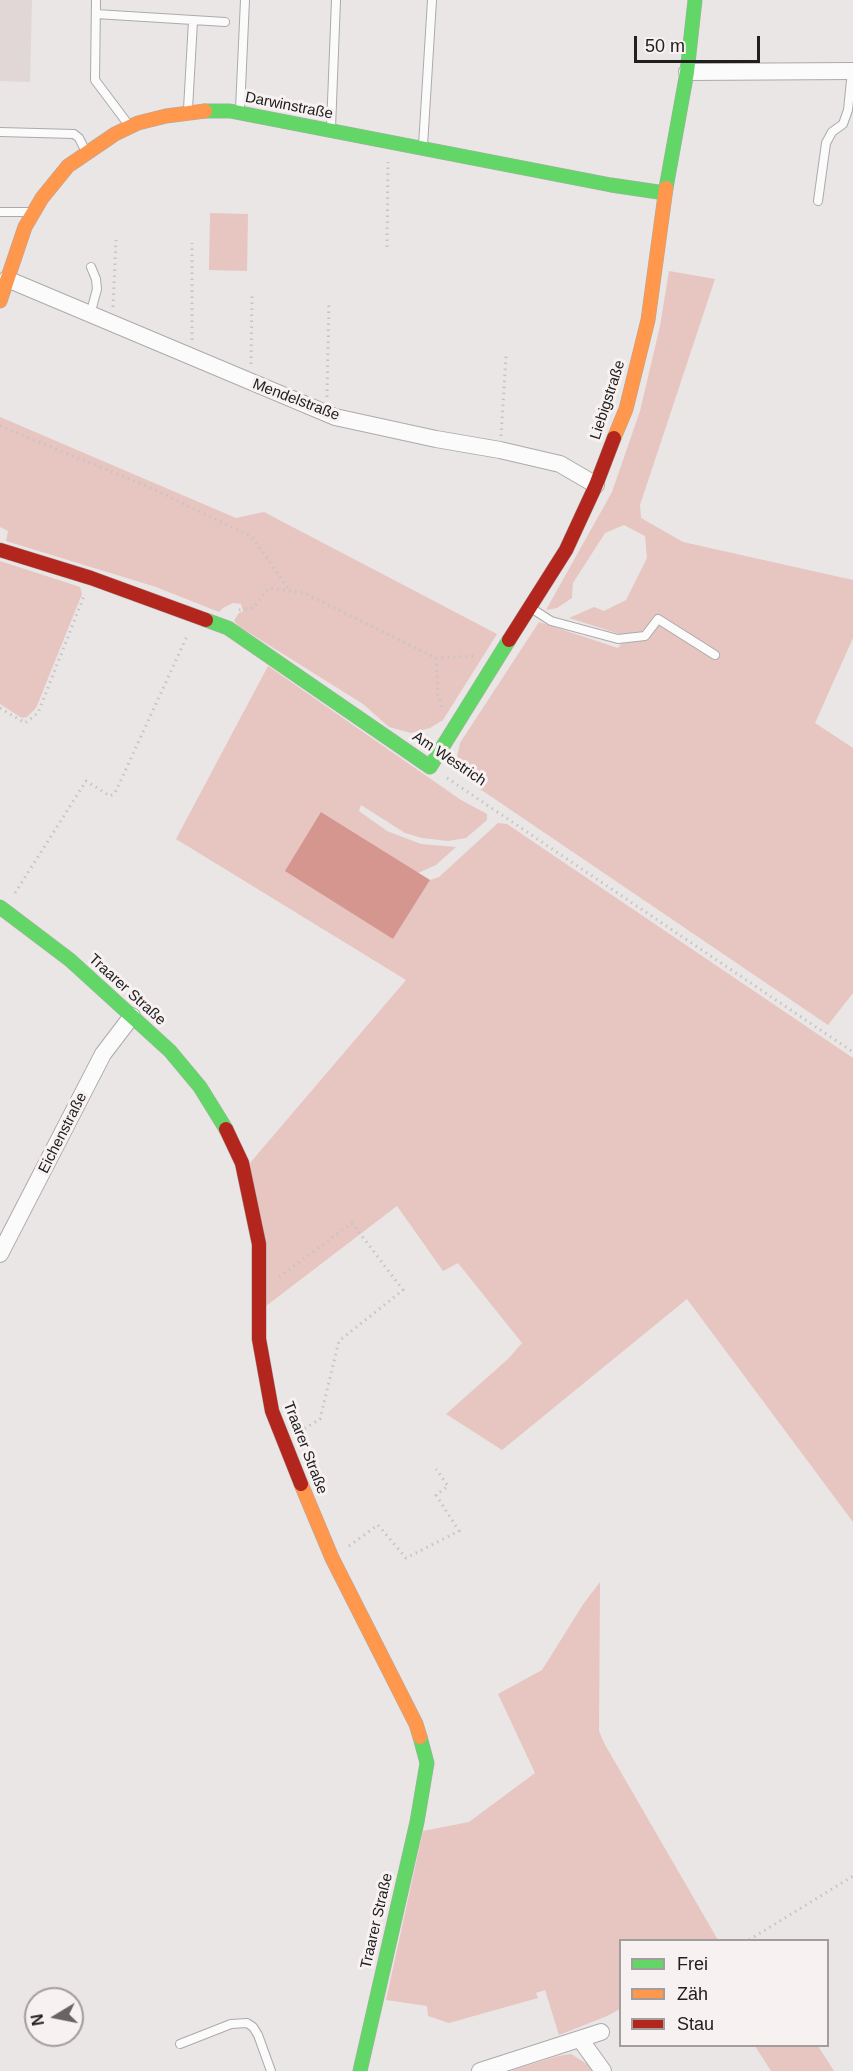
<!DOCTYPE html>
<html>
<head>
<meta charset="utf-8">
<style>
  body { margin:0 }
  #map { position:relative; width:853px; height:2071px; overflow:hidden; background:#e9e6e5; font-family:Helvetica,sans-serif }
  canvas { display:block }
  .legend { position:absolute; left:619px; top:1939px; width:210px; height:108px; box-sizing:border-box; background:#f7f2f1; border:2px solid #a19e9d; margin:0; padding:8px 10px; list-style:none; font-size:18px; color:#21201f }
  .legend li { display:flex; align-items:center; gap:12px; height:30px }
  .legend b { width:30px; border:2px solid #a19e9d }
  .north { position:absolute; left:24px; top:1987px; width:60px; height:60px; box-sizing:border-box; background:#f7f2f1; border:2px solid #a19e9d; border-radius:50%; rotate:260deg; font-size:16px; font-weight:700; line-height:24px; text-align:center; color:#21201f }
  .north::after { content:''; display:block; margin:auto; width:21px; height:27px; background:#676564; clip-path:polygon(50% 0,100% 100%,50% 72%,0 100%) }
  .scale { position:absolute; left:634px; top:36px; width:126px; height:27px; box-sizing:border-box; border:3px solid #21201f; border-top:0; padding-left:8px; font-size:18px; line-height:21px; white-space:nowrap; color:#21201f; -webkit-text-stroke:4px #f7f2f1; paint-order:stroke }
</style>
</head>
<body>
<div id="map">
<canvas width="853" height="2071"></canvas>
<ul class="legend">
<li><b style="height:8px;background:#63d668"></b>Frei</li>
<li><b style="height:8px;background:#ff974d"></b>Zäh</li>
<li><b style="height:8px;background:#b3261e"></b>Stau</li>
</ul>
<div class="north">N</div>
<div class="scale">50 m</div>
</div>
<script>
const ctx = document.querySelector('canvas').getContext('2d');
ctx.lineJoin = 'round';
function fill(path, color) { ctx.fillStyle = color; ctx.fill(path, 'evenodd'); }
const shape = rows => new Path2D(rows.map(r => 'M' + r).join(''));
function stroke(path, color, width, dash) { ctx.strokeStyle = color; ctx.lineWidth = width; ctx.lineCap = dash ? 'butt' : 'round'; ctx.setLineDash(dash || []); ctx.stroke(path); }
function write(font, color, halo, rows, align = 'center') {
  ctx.font = font + ' Helvetica,sans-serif'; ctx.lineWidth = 6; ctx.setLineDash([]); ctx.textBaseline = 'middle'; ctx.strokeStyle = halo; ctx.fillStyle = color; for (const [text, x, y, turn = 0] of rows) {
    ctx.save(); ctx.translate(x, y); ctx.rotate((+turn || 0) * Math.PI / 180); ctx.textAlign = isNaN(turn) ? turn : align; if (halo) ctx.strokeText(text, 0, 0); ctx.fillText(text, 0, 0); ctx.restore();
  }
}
const built = shape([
  [0,0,32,0,30,82,0,81]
]);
const green = shape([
  [210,213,248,214,247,271,209,270],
  [669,271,715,279,640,505,641,518,683,542,853,580,853,638,815,723,853,748,853,993,828,1025,480,789,457,758,460,743,539,622,618,648,626,636,569,618,594,607,604,611,626,600,647,558,645,536,624,525,605,533,573,583,572,598,557,608,546,610,612,492,640,411,660,326],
  [0,417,236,518,264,512,497,634,443,720,430,728,411,733,389,727,363,704,240,627,234,621,238,614,243,611,241,604,233,603,223,608,219,612,156,587,6,541,8,531,0,527],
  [0,561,80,587,82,594,36,708,27,717,22,718,0,704],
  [268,666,461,800,487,814,487,820,466,838,448,841,422,838,405,833,361,805,359,811,387,831,421,844,456,847,436,865,418,873,321,812,393,939,430,880,439,877,498,823,507,824,853,1058,853,1522,687,1299,502,1450,446,1414,508,1359,522,1343,458,1263,443,1271,397,1206,266,1306,250,1163,406,980,176,839],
  [600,1582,599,1731,604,1743,718,1940,620,1940,620,2009,607,2016,559,2035,545,1990,536,1993,538,1998,449,2023,428,2016,427,2006,386,2000,423,1831,469,1822,535,1773,498,1694,542,1670,584,1603],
  [755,2046,818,2046,834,2071,771,2071],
  [571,2054,587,2064,592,2071,510,2071,558,2056]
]);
const water = shape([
  [321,812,430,880,393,939,285,871]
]);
const path = shape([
  [387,247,388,162],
  [113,307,116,240],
  [192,340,192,243],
  [251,364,252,294],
  [327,397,329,301],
  [0,426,149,487,252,537,290,591],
  [501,436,506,356],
  [239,610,253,608,269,588,304,593,436,658,477,656],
  [436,658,438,695,443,710],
  [0,708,25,723,38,713,84,596],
  [447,778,853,1052],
  [15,893,86,781,110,796,115,793,188,634],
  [279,1277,352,1223,403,1290,339,1341,320,1419,299,1432],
  [349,1546,378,1525,406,1558,459,1531,436,1495,448,1486,436,1469],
  [749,1940,853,1876]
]);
const lane = shape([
  [96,0,95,80,128,124],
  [96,14,225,22],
  [188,109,193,21],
  [240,110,245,0],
  [331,128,336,0],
  [0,132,74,134,79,138,86,152],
  [423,146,432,0],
  [818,201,826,143,832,132,843,124,848,110,852,71],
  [0,212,30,212],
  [90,315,97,289,96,279,91,267],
  [531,608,551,621,618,639,645,636,658,619,715,655],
  [180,2044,231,2024,247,2023,253,2027,258,2035,271,2071]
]);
const street = shape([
  [687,72,853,71],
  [7,279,335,417,436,439,500,450,560,464,596,485],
  [0,1254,103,1054,132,1016],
  [580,2039,603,2071],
  [480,2071,601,2032]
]);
const fast = shape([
  [205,111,230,111,611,185,665,193],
  [666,188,687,72,695,0],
  [206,620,228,628,430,767,509,640],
  [0,907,70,960,170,1051,200,1087,226,1129],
  [360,2071,417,1822,427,1763,420,1737]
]);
const slow = shape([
  [0,301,25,227,42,198,68,166,115,134,138,123,166,116,205,111],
  [614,438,626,409,648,320,666,188],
  [301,1484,332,1558,416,1724,420,1737]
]);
const jam = shape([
  [0,550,91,578,206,620],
  [509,640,566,550,596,485,614,438],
  [226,1129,242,1163,259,1244,259,1339,272,1411,301,1484]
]);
const streetNames = [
  ["Darwinstraße",289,106,11],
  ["Mendelstraße",296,400,21],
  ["Liebigstraße",608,400,-72],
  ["Am Westrich",449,759,34],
  ["Traarer Straße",127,990,42],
  ["Eichenstraße",63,1133,-63],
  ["Traarer Straße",305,1448,69],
  ["Traarer Straße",377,1921,-77]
];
fill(built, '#e0d7d6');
fill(green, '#e7c5c1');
fill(water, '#d4968e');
stroke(lane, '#acaaaa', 10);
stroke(street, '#acaaaa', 18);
stroke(fast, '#acaaaa', 15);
stroke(slow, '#acaaaa', 15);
stroke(jam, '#acaaaa', 15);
stroke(path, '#c6c4c4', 3, [1.5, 4.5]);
stroke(lane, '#fcfbfb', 8);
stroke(street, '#fcfbfb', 16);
stroke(fast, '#63d668', 14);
stroke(slow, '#ff974d', 14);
stroke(jam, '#b3261e', 14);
write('15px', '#21201f', '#f7f2f1', streetNames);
</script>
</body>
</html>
